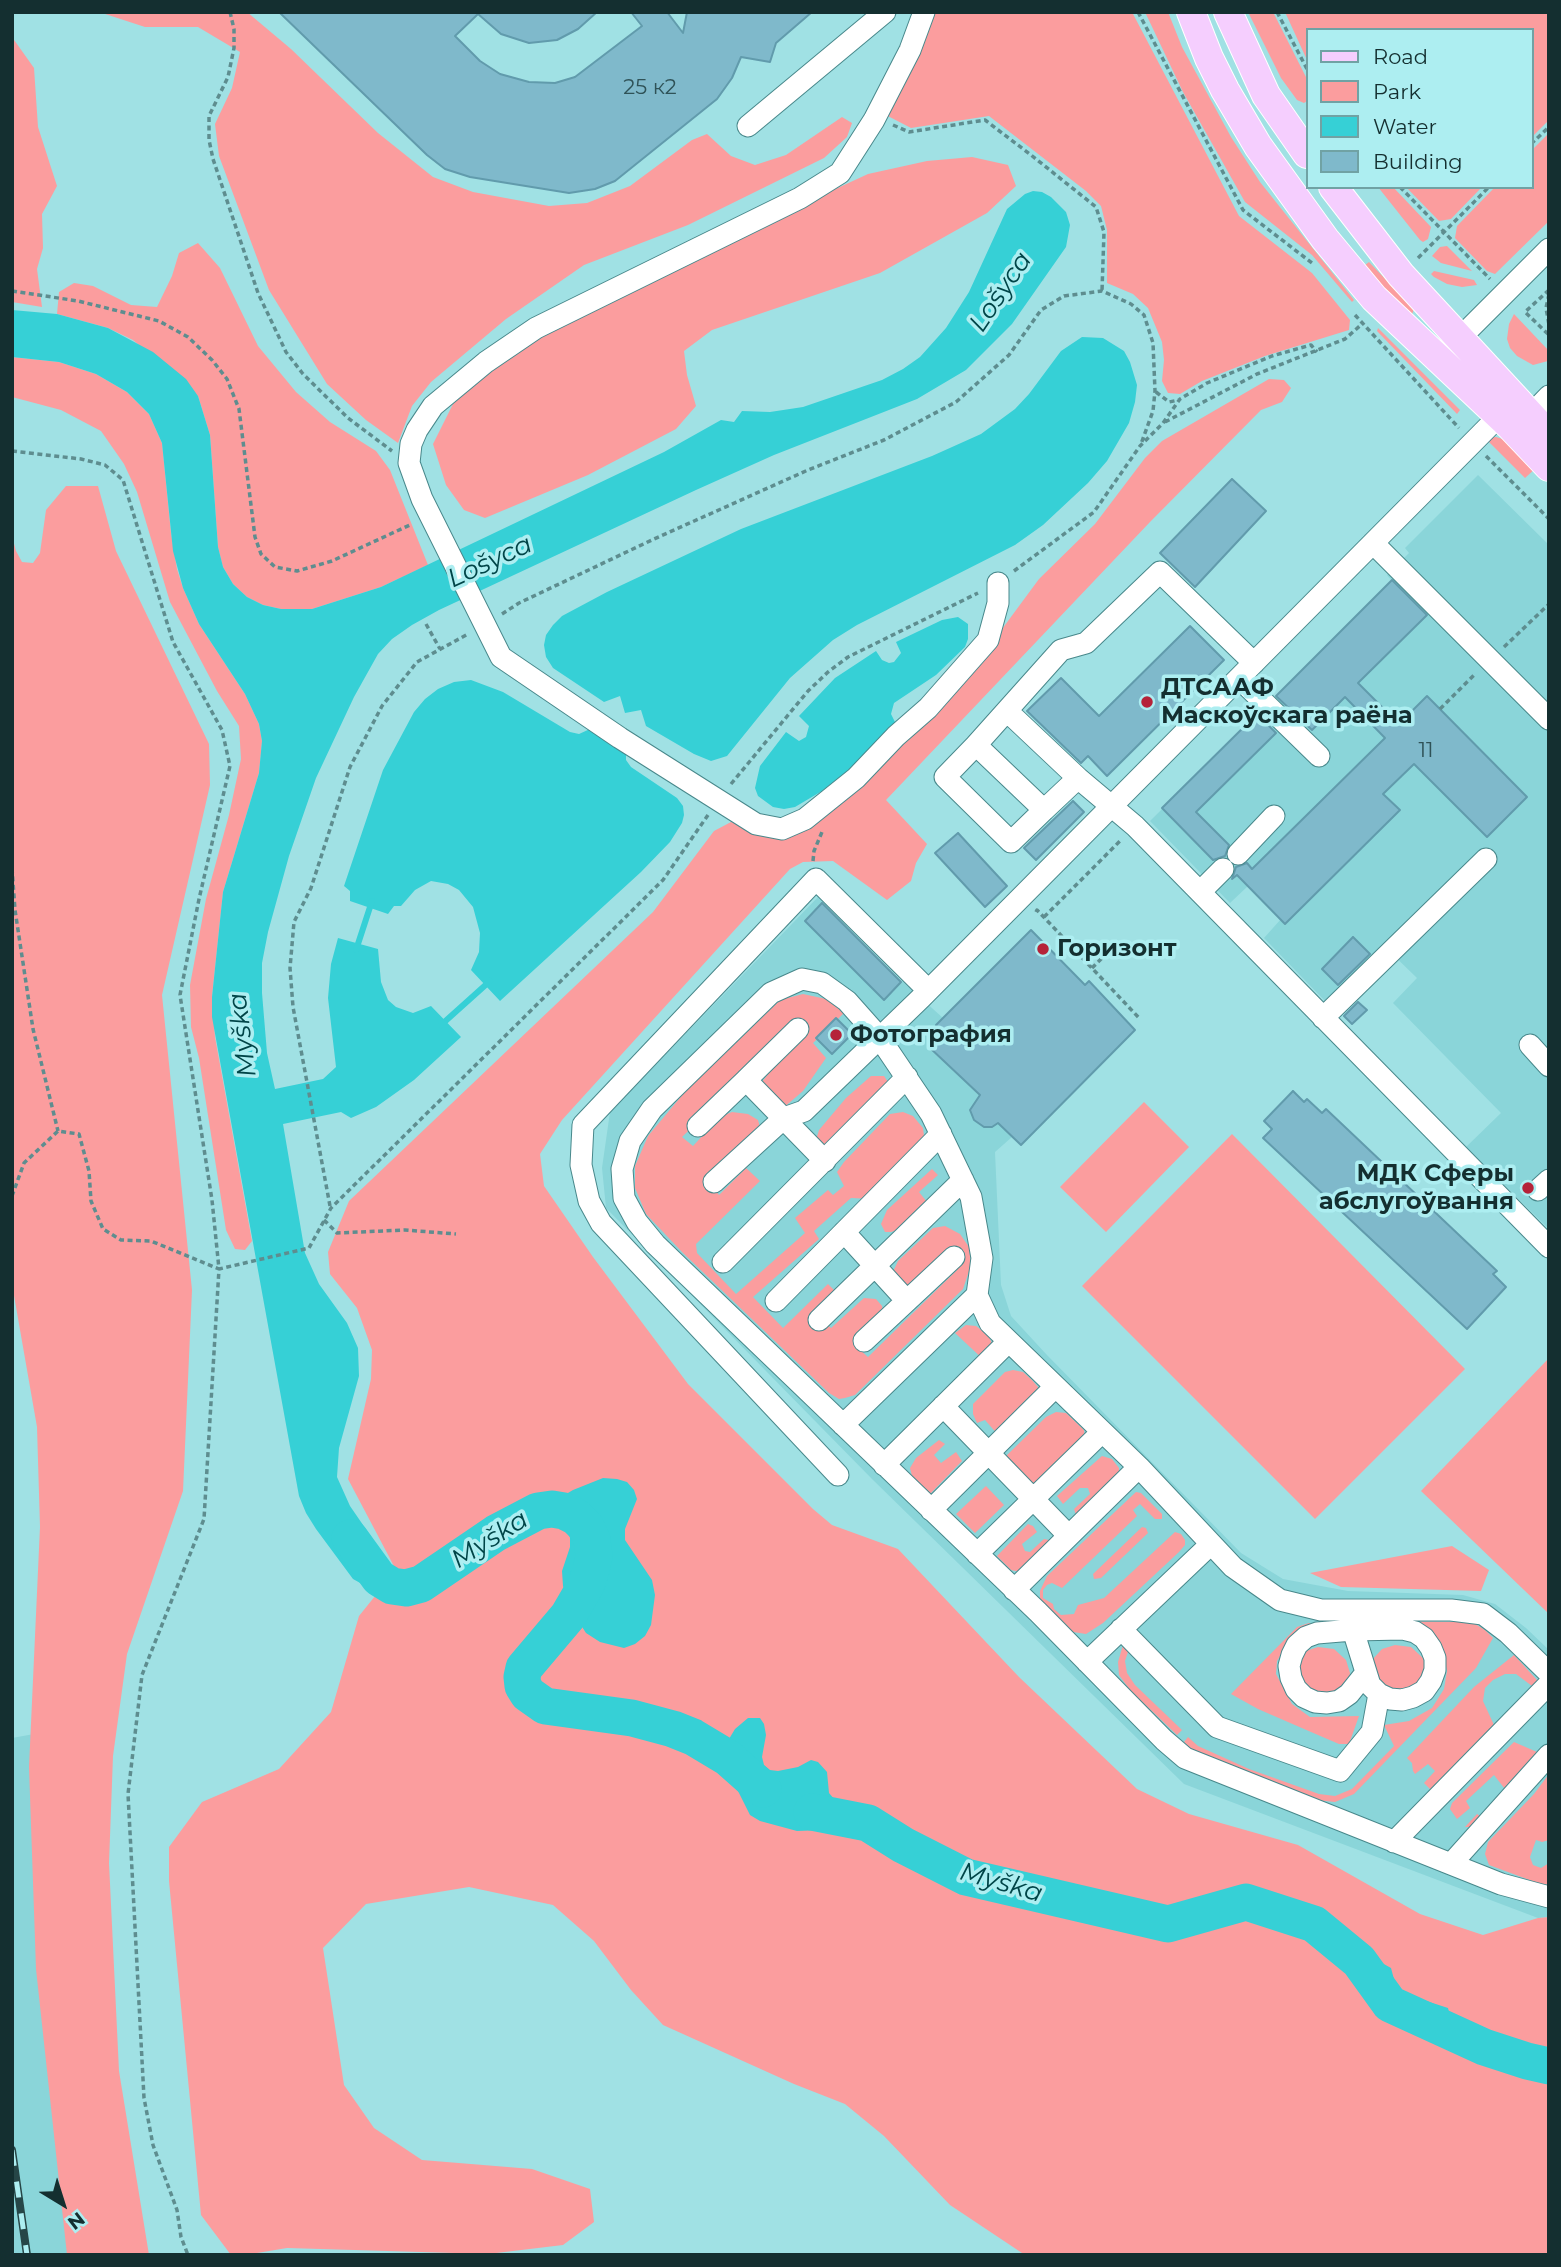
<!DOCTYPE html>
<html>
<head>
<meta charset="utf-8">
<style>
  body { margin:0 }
  #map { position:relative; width:1561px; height:2267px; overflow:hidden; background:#a0e1e4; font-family:Montserrat,sans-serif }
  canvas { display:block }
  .frame { position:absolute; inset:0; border:14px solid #142f30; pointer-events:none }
  .legend { position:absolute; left:1306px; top:28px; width:228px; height:161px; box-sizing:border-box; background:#adeef1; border:2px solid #70a2a4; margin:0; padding:9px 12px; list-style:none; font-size:21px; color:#142f30 }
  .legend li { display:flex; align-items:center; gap:14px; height:35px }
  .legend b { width:35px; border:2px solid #70a2a4 }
  .north { position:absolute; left:28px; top:2169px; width:70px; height:70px; -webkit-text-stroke:5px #adeef1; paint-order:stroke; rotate:142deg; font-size:19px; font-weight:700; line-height:28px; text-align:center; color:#142f30 }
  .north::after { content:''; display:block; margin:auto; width:24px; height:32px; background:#142f30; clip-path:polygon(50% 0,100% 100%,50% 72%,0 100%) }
</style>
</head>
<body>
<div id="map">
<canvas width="1561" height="2267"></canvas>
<div class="frame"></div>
<ul class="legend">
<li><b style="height:9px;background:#f5cefe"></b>Road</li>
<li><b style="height:19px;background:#fb9d9e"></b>Park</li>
<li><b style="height:19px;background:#36d0d6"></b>Water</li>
<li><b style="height:19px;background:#7fb9cb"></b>Building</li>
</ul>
<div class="north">N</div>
</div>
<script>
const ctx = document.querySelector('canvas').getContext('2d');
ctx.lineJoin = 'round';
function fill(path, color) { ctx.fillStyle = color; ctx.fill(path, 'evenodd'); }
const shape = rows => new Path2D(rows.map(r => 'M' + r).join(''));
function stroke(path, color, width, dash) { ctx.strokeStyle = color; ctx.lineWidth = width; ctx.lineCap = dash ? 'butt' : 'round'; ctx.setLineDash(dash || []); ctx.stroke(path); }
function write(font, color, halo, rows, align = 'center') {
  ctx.font = font + ' Montserrat,sans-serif'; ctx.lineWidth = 7; ctx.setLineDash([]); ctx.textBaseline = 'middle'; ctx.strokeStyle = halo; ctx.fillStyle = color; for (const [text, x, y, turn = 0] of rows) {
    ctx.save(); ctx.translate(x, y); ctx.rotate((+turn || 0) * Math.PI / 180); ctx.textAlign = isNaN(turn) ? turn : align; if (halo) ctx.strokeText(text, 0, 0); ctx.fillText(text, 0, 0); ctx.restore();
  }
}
const built = shape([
  [1478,475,1549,545,1549,1229,1466,1147,1501,1113,1393,1003,1417,978,1383,945,1326,1002,1264,938,1281,919,1248,886,1230,903,1150,821,1392,581,1387,575,1409,553,1405,548],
  [818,897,823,902,805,921,884,999,902,981,943,1018,936,1025,943,1032,929,1047,982,1096,970,1110,974,1120,984,1127,992,1127,998,1123,1012,1137,995,1152,1001,1285,1011,1316,1046,1354,1241,1553,1283,1579,1348,1591,1463,1595,1495,1604,1526,1628,1549,1650,1549,1917,1538,1918,1184,1784,872,1479,606,1208,602,1168,610,1112],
  [45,1732,88,2255,12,2255,12,1738]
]);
const green = shape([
  [99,12,247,12,291,49,378,133,433,177,473,192,549,206,587,203,630,186,692,140,707,134,731,156,755,165,786,155,842,117,852,123,847,137,824,158,688,225,584,265,506,319,431,382,412,406,398,443,366,420,327,384,269,290,219,156,215,124,232,88,240,52,198,27,145,27],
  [934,12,1132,12,1239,216,1312,273,1350,320,1349,330,1265,356,1202,381,1180,394,1168,393,1162,381,1164,360,1162,342,1148,308,1133,294,1107,283,1107,230,1101,206,1086,191,989,116,911,128,882,113],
  [1145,12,1168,12,1182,47,1231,137,1260,182,1354,300,1352,302,1312,255,1245,202,1183,92],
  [1248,12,1273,12,1307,79,1307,101,1304,103,1297,100,1281,78],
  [1285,12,1549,12,1549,120,1531,138,1531,30,1307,30,1307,60],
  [12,37,34,68,38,127,57,186,42,214,43,248,37,269,42,307,12,302],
  [1549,133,1549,221,1495,274,1487,271,1455,238,1457,226,1495,187,1531,187,1531,151],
  [972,157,1008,165,1016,186,987,213,880,273,712,330,684,351,687,375,696,406,676,429,588,475,485,518,464,510,446,485,433,444,453,404,496,363,536,338,753,227,868,174,927,161],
  [1378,187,1393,187,1431,227,1428,239,1423,242,1420,240],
  [1406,187,1482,187,1451,219,1439,221],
  [198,243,220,268,258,346,296,392,330,422,376,451,390,470,428,565,381,587,312,609,281,609,263,605,247,597,233,584,223,567,218,547,210,435,198,396,133,340,108,328,57,314,59,292,74,283,93,286,131,305,157,307,172,276,179,253],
  [1447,246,1472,271,1441,263,1432,256,1440,247],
  [1369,262,1414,309,1411,317,1408,317,1365,265],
  [1434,271,1474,280,1477,285,1462,287,1447,284,1434,277,1431,274],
  [1514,314,1549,351,1548,361,1533,365,1517,356,1510,348,1507,339,1509,324],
  [1378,328,1460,410,1457,414,1377,331],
  [12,357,59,362,96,374,127,392,149,414,162,443,171,533,177,569,183,588,199,624,245,694,259,724,262,741,259,773,223,892,212,997,215,1037,252,1241,245,1250,235,1249,226,1230,199,1058,191,1027,190,985,206,899,229,815,241,759,239,726,217,691,170,602,137,492,124,464,101,431,61,410,12,397],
  [1269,379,1284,380,1291,388,1282,402,1261,410,1150,522,886,800,927,844,916,863,911,881,887,900,833,861,803,862,790,869,562,1120,540,1154,544,1186,593,1257,688,1384,813,1509,832,1525,898,1549,1019,1677,1137,1789,1189,1814,1298,1845,1420,1914,1483,1935,1538,1918,1549,1917,1549,2255,1025,2255,950,2205,884,2136,845,2104,794,2084,663,2025,631,1990,594,1941,553,1905,469,1887,366,1904,323,1948,344,2085,374,2128,422,2160,532,2169,590,2189,594,2222,563,2245,488,2254,287,2248,245,2255,231,2255,201,2215,169,1881,169,1847,202,1802,279,1769,331,1712,359,1616,396,1570,348,1479,371,1379,372,1350,357,1308,330,1274,328,1252,349,1201,653,912,714,831,731,822,752,828,814,823,848,798,991,644,1039,579,1095,524,1145,458,1162,441],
  [1496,437,1506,440,1536,468,1525,478,1485,438],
  [66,486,98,486,116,551,209,744,210,785,162,995,192,1290,183,1491,127,1654,113,1756,109,1863,119,2071,149,2255,67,2255,36,1969,29,1767,40,1527,37,1427,12,1284,12,536,16,551,22,562,33,563,40,553,46,510],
  [803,994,826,999,844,1013,813,1043,826,1058,803,1091,782,1109,762,1082,778,1061,789,1034,682,1137,693,1146,720,1117,732,1112,748,1114,758,1120,762,1134,714,1188,719,1195,746,1168,760,1181,696,1244,697,1253,736,1294,805,1233,795,1218,828,1190,833,1195,844,1186,837,1172,844,1162,890,1114,903,1112,913,1116,923,1128,925,1144,872,1199,851,1198,814,1231,819,1239,753,1297,783,1328,828,1284,843,1299,822,1320,831,1328,864,1298,876,1299,882,1306,884,1317,859,1349,868,1357,957,1270,959,1263,907,1291,892,1274,898,1261,933,1228,945,1226,960,1234,969,1247,971,1265,963,1289,855,1395,845,1398,839,1399,829,1393,683,1253,646,1214,635,1188,635,1166,648,1136,684,1093,780,1000],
  [871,1076,884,1076,890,1085,824,1154,816,1140,819,1130,846,1098],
  [1144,1102,1189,1147,1106,1232,1060,1187],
  [1232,1134,1465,1369,1315,1519,1082,1286],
  [932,1169,938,1175,919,1192,927,1202,900,1229,891,1232,885,1232,881,1224,887,1210],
  [966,1325,976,1326,988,1335,993,1345,985,1361,955,1333],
  [1549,1358,1549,1614,1421,1491],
  [1013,1370,1023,1372,1032,1380,1038,1387,1038,1397,999,1436,985,1420,977,1423,973,1414,973,1404,1005,1372],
  [1056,1412,1066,1413,1084,1430,1085,1438,1032,1491,1005,1457,1046,1417],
  [939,1440,945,1444,934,1455,941,1463,956,1452,962,1461,930,1494,912,1476,910,1468,916,1458],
  [1102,1456,1112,1459,1119,1468,1119,1479,1076,1515,1074,1509,1090,1494,1088,1488,1080,1488,1063,1504,1057,1496],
  [986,1486,1004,1505,975,1533,956,1514],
  [1136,1492,1141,1493,1162,1514,1162,1519,1155,1519,1140,1504,1133,1510,1137,1516,1062,1588,1052,1583,1047,1585,1043,1590,1043,1598,1053,1604,1054,1609,1061,1615,1074,1614,1078,1605,1104,1598,1175,1532,1181,1534,1185,1540,1185,1545,1179,1552,1103,1623,1086,1634,1073,1632,1062,1624,1040,1599,1040,1591,1047,1576],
  [1028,1524,1033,1526,1037,1532,1022,1544,1025,1551,1030,1552,1044,1539,1049,1540,1052,1547,1020,1572,1011,1570,997,1556],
  [1142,1527,1146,1528,1148,1533,1101,1578,1094,1579,1093,1574],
  [1452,1546,1489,1570,1481,1591,1341,1587,1310,1573],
  [1365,1621,1472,1622,1485,1630,1493,1638,1476,1668,1354,1794,1335,1802,1316,1800,1191,1749,1184,1742,1188,1737,1198,1746,1249,1769,1319,1794,1335,1796,1352,1789,1394,1746,1384,1725,1409,1721,1432,1708,1444,1689,1447,1671,1443,1653],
  [1309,1623,1336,1624,1287,1644,1277,1661,1276,1674,1292,1704,1310,1717,1359,1716,1349,1744,1339,1744,1311,1732,1258,1709,1231,1694,1297,1627],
  [1123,1645,1130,1646,1125,1661,1127,1673,1135,1685,1182,1730,1177,1735,1130,1690,1119,1675,1118,1662],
  [1395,1645,1411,1647,1423,1658,1427,1672,1406,1701,1370,1678,1373,1659,1382,1649],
  [1318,1647,1334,1649,1346,1660,1350,1673,1346,1691,1329,1703,1301,1694,1297,1661,1306,1651],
  [1514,1655,1548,1692,1540,1692,1516,1674,1505,1674,1493,1680,1485,1688,1483,1701,1494,1725,1432,1791,1424,1783,1435,1771,1428,1764,1415,1774,1413,1771,1412,1763,1407,1758,1474,1687],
  [1514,1742,1537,1752,1549,1746,1549,1757,1490,1818,1476,1827,1465,1827,1477,1814,1483,1818,1508,1793,1494,1775,1466,1801,1470,1808,1457,1819,1450,1809,1452,1803],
  [1549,1774,1549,1840,1542,1842,1536,1840,1530,1857,1533,1865,1541,1868,1549,1863,1549,1884,1543,1885,1489,1865,1485,1854,1488,1842,1534,1794]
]);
const water = shape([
  [1033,191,1042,192,1051,197,1066,212,1070,225,1066,247,1012,324,966,370,917,399,774,455,696,490,439,610,412,625,392,639,378,654,354,697,316,778,289,856,268,932,262,963,262,993,267,1053,275,1089,323,1079,336,1067,328,998,331,964,338,938,378,949,381,982,388,1000,396,1007,413,1013,431,1006,461,1037,414,1080,376,1107,351,1118,341,1112,283,1124,305,1253,319,1284,347,1323,358,1348,359,1376,339,1448,337,1477,350,1506,383,1554,386,1563,384,1571,379,1578,371,1583,362,1584,353,1579,316,1529,306,1513,299,1496,212,1017,212,997,223,892,259,773,262,741,259,724,245,694,199,624,183,588,173,551,162,443,149,414,127,392,96,374,59,362,12,357,12,310,57,314,108,328,153,352,186,379,198,396,210,435,218,547,223,567,233,584,247,597,263,605,281,609,312,609,381,587,664,452,721,420,734,422,742,411,770,412,803,407,882,380,903,369,920,357,946,328,969,292,1007,209,1025,194],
  [1082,337,1103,338,1124,351,1130,362,1137,385,1135,402,1129,423,1107,461,1088,483,1043,525,1015,545,857,625,833,640,790,678,727,756,711,761,694,754,646,726,641,710,625,713,620,696,604,702,553,668,546,657,544,645,546,635,553,625,562,616,607,592,741,529,932,456,981,434,1015,409,1029,394,1061,351],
  [958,617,968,624,968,639,965,647,936,675,894,703,891,714,896,724,846,772,822,791,795,807,784,809,773,807,758,796,755,788,760,766,786,732,799,741,806,737,809,726,799,716,835,678,876,651,882,660,889,663,894,662,901,653,896,642,942,620],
  [471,680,503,692,570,732,579,734,590,729,626,753,626,760,631,767,677,798,683,806,684,815,682,823,670,842,641,872,500,1001,471,970,479,952,480,933,473,907,459,890,448,884,431,881,415,890,401,906,394,906,388,914,350,901,350,891,344,886,383,770,414,712,425,699,438,689,454,682],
  [603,1478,617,1479,627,1482,634,1490,637,1499,625,1529,625,1540,652,1580,655,1595,651,1625,645,1636,635,1644,624,1648,600,1642,586,1633,577,1619,563,1586,562,1571,570,1547,570,1538,568,1530,551,1511,550,1506,556,1500,573,1490],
  [748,1718,760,1718,764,1724,766,1735,762,1757,764,1765,770,1770,778,1771,798,1767,811,1760,818,1762,827,1772,829,1793,835,1800,858,1814,861,1819,859,1831,848,1837,824,1830,797,1831,760,1821,750,1815,731,1777,725,1760,729,1739,735,1729],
  [1382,1963,1391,1968,1395,1983,1405,1994,1448,2008,1451,2020,1448,2028,1442,2033,1433,2034,1376,2016,1372,2009,1376,1990,1373,1969,1377,1964]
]);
const stream = shape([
  [356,950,372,901],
  [441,1025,490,981]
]);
const river = shape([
  [350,1538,379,1578,392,1586,406,1588,421,1584,496,1533,538,1511,552,1509,564,1511,576,1517,586,1527,592,1540,594,1556,591,1570,586,1585,568,1616,524,1668,522,1677,523,1686,528,1694,545,1706,632,1718,673,1729,693,1737,728,1758,763,1789],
  [812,1812,868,1823,903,1845,966,1877,1168,1924,1246,1902,1314,1924,1359,1961,1390,2004,1484,2047,1527,2061,1549,2066]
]);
const building = shape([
  [279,12,597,12,578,29,557,40,529,43,501,34,478,14,455,36,480,61,500,74,529,82,555,83,575,77,642,26,631,12,667,12,683,33,687,12,812,12,776,43,770,62,741,57,732,78,717,99,615,181,595,189,569,193,470,177,445,169,427,155,279,12],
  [1232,479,1266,511,1195,587,1160,553,1232,479],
  [1392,580,1427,615,1358,683,1399,724,1427,696,1527,797,1487,837,1414,764,1383,794,1400,810,1285,924,1237,875,1232,879,1236,867,1247,863,1252,869,1385,738,1345,697,1312,730,1276,696,1392,580],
  [1190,626,1224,660,1107,776,1088,756,1081,763,1027,711,1061,678,1099,716,1190,626],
  [1257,714,1276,733,1196,812,1229,845,1225,856,1213,860,1162,808,1257,714],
  [1073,801,1084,812,1036,860,1024,848,1073,801],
  [958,833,1007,886,985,907,935,853,958,833],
  [822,903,901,982,884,1000,805,921,822,903],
  [1031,930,1085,985,1089,981,1135,1030,1021,1145,998,1123,992,1127,984,1127,974,1120,970,1110,980,1095,929,1047,943,1032,936,1025,1031,930],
  [1353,937,1370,954,1338,985,1322,969,1353,937],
  [1358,1002,1367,1010,1352,1024,1344,1016,1358,1002],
  [836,1018,852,1034,832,1054,816,1038,836,1018],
  [1293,1091,1304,1102,1307,1099,1322,1113,1326,1109,1497,1271,1493,1274,1506,1287,1467,1329,1263,1138,1272,1129,1264,1121,1293,1091]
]);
const path = shape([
  [230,12,234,29,234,48,228,77,209,116,209,140,213,159,258,293,286,352,303,374,348,418,392,451],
  [1138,12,1243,210,1312,263],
  [1277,12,1307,69],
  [893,125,909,132,985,120,1031,155,1096,207,1104,232,1102,291],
  [1531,144,1549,127],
  [1400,187,1490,279],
  [1418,258,1489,187],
  [1549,290,1525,312,1549,335],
  [12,291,78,301,159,321,188,337,212,360,227,379,239,409,255,537,261,554,275,567,297,571,332,561,412,524],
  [1549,294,1546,308,1549,325],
  [1355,315,1459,428],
  [1156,392,1169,402,1179,400],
  [1165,422,1257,374,1345,339,1362,324],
  [12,451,81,459,105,465,123,480,173,642,222,730,230,766,199,899,180,995,212,1200,219,1269,309,1248,331,1208,663,880,708,815],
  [1486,456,1549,519],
  [1014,571,1094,512,1140,446,1163,423,1180,399,1207,383,1272,356,1311,345,1317,352],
  [502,614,519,603,654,539,808,470,884,440,956,402,1009,355,1041,310,1064,296,1102,291,1131,304,1144,315,1153,343,1155,391,1153,411,1141,444],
  [426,624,440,649],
  [1504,647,1549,604],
  [1440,709,1475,674],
  [731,784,808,691,828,672,848,657,978,593],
  [813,861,814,851,822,832],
  [12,868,15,910,33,1029,58,1131],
  [1036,912,1037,910,1056,930,1140,1019],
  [1044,917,1122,839],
  [1092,968,1119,941],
  [12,1196,24,1163,58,1131,79,1134,89,1171,91,1201,103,1229,121,1240,151,1241,219,1269,204,1519,142,1675,128,1794,144,2098,153,2145,177,2210,181,2237,188,2255],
  [330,1206,293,1007,290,968,294,922,311,888,350,767,382,706,417,662,468,634],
  [324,1220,337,1233,405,1230,456,1234]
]);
const minor = shape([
  [924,12,910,50,874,120,840,173,800,198,536,328,486,362,433,406,417,430,411,444,409,463,422,499,501,657,620,738,756,824,782,829,805,819,856,778,896,736,928,708,988,640,998,603,998,583],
  [748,126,885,12],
  [1459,339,1549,249],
  [1521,425,1549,396],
  [1373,543,1549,719],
  [1239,678,1319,756],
  [1007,711,1078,778],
  [976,745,1061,650,1086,643,1160,572,1254,663],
  [1044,810,1011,842,945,777,976,745,1044,810,1078,778,1135,826,1549,1247],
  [1238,854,1274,816],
  [1200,892,1223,869],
  [1323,1018,1486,859],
  [798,1029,746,1080,825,1161],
  [1530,1045,1549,1066],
  [698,1126,746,1080],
  [714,1182,784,1118,804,1111,921,998,1509,406],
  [1538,1190,1549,1180],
  [844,1232,907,1301],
  [723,1262,907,1077],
  [776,1301,941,1134],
  [819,1320,963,1180],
  [864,1341,954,1257],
  [943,1406,1069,1536],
  [843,1425,977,1295],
  [884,1465,1008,1342],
  [838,1475,601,1223,589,1201,581,1165,583,1125,816,879,928,990],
  [931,1510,1055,1387],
  [977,1554,1102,1432],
  [1014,1590,1139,1467],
  [1351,1619,1353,1630,1317,1633,1306,1637,1297,1645,1292,1655,1289,1666,1291,1678,1296,1689,1304,1697,1315,1702,1327,1703,1339,1701,1349,1694,1365,1674],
  [1121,1629,1217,1727,1340,1771,1372,1732,1379,1694],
  [1403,1629,1415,1632,1424,1638,1431,1648,1435,1658,1435,1670,1431,1681,1424,1691,1413,1697,1402,1700,1390,1699,1379,1694,1370,1685,1353,1630,1403,1629],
  [1087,1662,1211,1544],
  [1549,1673,1508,1633,1483,1614,1451,1610,1321,1610,1280,1600,1233,1567,1139,1467,990,1323,977,1295,982,1258,971,1197,931,1114,879,1037,847,1001,822,983,802,979,771,993,652,1109,630,1141,622,1169,624,1198,637,1222,655,1244,1038,1612,1164,1740,1185,1758,1501,1884,1549,1897],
  [1394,1842,1549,1684],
  [1451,1864,1549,1755]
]);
const major = shape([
  [1191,12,1209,58,1225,90,1258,146,1325,239,1374,298,1510,426,1549,467],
  [1228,12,1266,95,1307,154],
  [1333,187,1401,275,1549,435]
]);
const rail = shape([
  [12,2150,27,2255]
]);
const markers = [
  [1147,702,7,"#b52339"],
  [1043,949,7,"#b52339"],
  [836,1035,7,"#b52339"],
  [1528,1188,7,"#b52339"]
];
const numberNames = [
  ["25 к2",650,88],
  ["11",1426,751]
];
const poiNames = [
  ["ДТСААФ",1161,688],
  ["Маскоўскага раёна",1161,716],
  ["Горизонт",1057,949],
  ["Фотография",850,1035],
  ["МДК Сферы",1514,1174,"right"],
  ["абслугоўвання",1514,1202,"right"]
];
const waterNames = [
  ["Lošyca",1001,292,-56],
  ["Lošyca",490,562,-25],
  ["Муška",243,1035,-97],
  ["Муška",490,1540,-32],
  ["Муška",1001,1883,16]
];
fill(built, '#8ad5d9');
fill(green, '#fb9d9e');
fill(water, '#36d0d6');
stroke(stream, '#36d0d6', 6);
stroke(river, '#36d0d6', 37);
fill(building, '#7fb9cb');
stroke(building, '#619bac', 2);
stroke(minor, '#48888b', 23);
stroke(major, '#fff', 30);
stroke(path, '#5e8d8f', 3.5, [5, 3.5]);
stroke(minor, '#fff', 21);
stroke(major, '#f5cefe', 28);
stroke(rail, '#264647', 8);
stroke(rail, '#adeef1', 5, [16]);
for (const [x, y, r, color] of markers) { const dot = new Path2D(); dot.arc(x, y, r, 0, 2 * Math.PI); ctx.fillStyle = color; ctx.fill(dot); stroke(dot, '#adeef1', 2.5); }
write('21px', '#2f5257', null, numberNames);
write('bold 24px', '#142f30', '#adeef1', poiNames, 'left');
write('italic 26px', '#004548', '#adeef1', waterNames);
</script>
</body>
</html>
